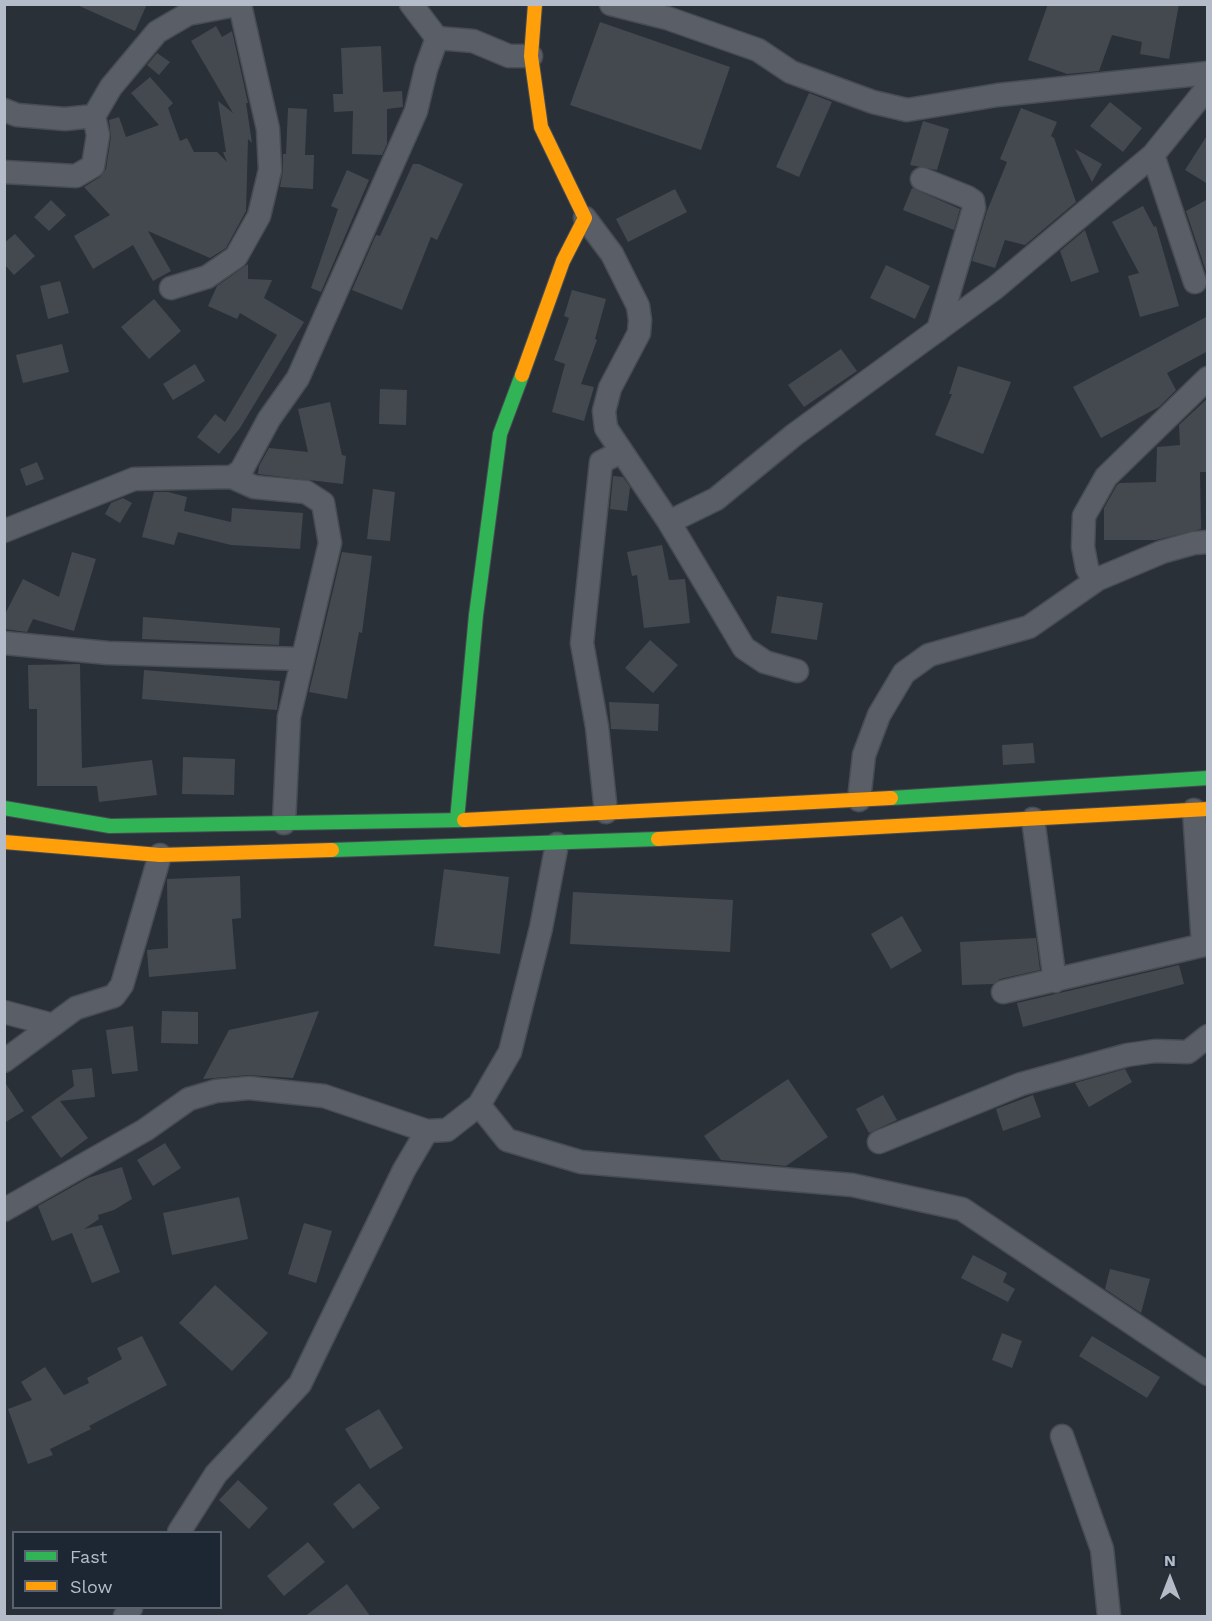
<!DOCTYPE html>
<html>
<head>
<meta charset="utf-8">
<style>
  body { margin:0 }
  #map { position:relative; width:1212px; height:1621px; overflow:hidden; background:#2a3038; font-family:"Work Sans",sans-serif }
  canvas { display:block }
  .frame { position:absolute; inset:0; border:6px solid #b4bcc9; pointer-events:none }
  .legend { position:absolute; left:12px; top:1531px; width:210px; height:78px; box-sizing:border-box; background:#1d2633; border:2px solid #59626f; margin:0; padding:8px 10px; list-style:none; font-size:18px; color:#b4bcc9 }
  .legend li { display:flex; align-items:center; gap:12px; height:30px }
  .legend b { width:30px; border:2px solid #59626f }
  .north { position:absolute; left:1140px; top:1549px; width:60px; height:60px; -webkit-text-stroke:4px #1d2633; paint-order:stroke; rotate:0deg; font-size:16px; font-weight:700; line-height:24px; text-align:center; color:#b4bcc9 }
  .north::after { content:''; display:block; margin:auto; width:21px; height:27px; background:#b4bcc9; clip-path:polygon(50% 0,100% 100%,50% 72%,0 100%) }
</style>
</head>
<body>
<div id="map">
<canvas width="1212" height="1621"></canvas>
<div class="frame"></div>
<ul class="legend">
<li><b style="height:8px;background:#30b455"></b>Fast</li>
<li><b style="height:8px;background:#ff9f0a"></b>Slow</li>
</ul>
<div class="north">N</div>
</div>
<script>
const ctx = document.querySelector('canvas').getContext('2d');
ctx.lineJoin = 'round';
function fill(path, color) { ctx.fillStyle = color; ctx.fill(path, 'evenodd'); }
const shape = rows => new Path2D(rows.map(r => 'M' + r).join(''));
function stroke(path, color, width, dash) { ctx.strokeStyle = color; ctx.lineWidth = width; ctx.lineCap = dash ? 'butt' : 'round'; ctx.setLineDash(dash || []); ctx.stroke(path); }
const building = shape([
  [75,4,147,4,135,31],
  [1048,4,1179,4,1169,59,1140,54,1142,42,1112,35,1099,71,1067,74,1028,60],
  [600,22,730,67,701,150,570,105],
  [216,26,222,37,232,31,248,103,246,103,252,143,248,139,246,211,226,248,210,258,148,231,171,271,153,281,133,245,93,269,74,236,110,215,84,187,100,177,106,169,111,137,109,120,119,117,126,137,159,125,131,93,150,77,173,103,168,108,180,141,187,138,194,152,217,152,227,162,223,152,226,152,218,101,233,113,191,41],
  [381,46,383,92,402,91,403,107,387,109,387,144,382,155,352,154,353,111,334,112,333,94,343,94,341,48],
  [157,53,170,62,159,75,147,65],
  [809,93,832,102,799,177,776,167],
  [1110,102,1142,128,1123,152,1090,126],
  [288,108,307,109,305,155,314,155,313,189,280,187,283,170,283,154,286,154],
  [1021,108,1057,122,1051,136,1054,138,1076,202,1025,245,1005,240,995,268,972,261,987,211,1007,162,1000,159],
  [923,121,949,129,937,170,910,165],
  [1208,134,1208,184,1185,170],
  [1075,149,1102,164,1092,182],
  [413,164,419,164,463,184,437,240,431,237,402,310,352,290,376,235,380,236],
  [347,170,369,180,321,292,311,288,338,209,331,206],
  [912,188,960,209,954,230,903,210],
  [675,189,687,212,628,242,616,219],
  [1208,199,1208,277,1186,211],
  [51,200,66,215,49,231,34,217],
  [1143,206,1154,227,1156,226,1179,306,1140,317,1128,276,1139,273,1112,222],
  [1085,230,1099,272,1071,282,1060,251],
  [15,234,35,256,14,275,4,264,4,243],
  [248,264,248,279,272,280,264,298,304,322,240,428,219,454,197,437,215,414,225,422,277,335,240,313,237,319,208,306,217,286],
  [886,265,930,286,915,319,870,298],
  [60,281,69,313,48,319,40,286],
  [572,290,606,299,595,339,597,340,581,384,594,387,584,421,552,412,565,364,554,360,569,318,564,316],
  [154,299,181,331,149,359,121,327],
  [1208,316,1208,351,1167,373,1176,390,1159,407,1101,438,1073,387],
  [62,344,69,372,23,383,16,355],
  [841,349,857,371,804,407,788,385],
  [195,364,205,381,173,400,163,384],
  [958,366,1011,382,983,454,935,435,952,394,949,394],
  [380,389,407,390,406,425,379,424],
  [1208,398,1208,472,1200,472,1201,529,1156,540,1104,540,1104,508,1117,485,1120,483,1156,482,1157,447,1180,445,1179,425],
  [330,402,342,455,346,456,343,484,258,474,259,466,269,448,308,452,298,409],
  [37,462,44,479,26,486,20,469],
  [613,476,623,477,630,487,627,511,610,509],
  [373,489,395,492,390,541,367,539],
  [154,492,168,492,187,497,184,511,231,522,232,508,303,513,300,549,231,545,178,532,174,545,142,537],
  [123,498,132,503,120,523,105,514,111,503],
  [662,545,669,580,685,579,690,623,644,628,637,575,632,576,627,552],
  [72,552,96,559,74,631,33,619,27,632,4,629,4,616,23,579,59,597],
  [342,552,372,556,362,633,359,632,347,699,309,692],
  [777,596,823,603,817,640,771,633],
  [143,617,280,628,279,645,142,639],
  [650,640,678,665,653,693,625,668],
  [80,664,82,768,152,760,157,795,99,802,97,786,37,786,37,709,29,709,28,665],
  [144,670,280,681,277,710,142,699],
  [609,702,659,704,658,731,611,729],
  [1033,743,1035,763,1003,765,1002,745],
  [183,757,235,759,234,795,182,794],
  [444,869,509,877,500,954,434,946],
  [240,876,241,918,232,919,236,969,149,977,147,950,168,948,167,879],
  [573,892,733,900,730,952,570,944],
  [902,916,922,951,891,969,871,934],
  [1036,938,1040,970,1000,979,993,984,962,985,960,942],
  [1179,965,1184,984,1023,1027,1017,1003],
  [162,1011,198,1012,198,1044,161,1043],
  [319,1011,293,1078,248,1075,203,1079,229,1030],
  [133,1026,138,1071,112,1074,106,1030],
  [92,1068,95,1097,60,1101,88,1138,61,1158,31,1117,74,1086,72,1070],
  [1125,1069,1132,1082,1089,1107,1075,1083],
  [788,1079,828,1137,786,1166,721,1160,704,1136],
  [4,1081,24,1111,4,1123],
  [883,1095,897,1120,869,1133,856,1109],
  [1033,1095,1041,1117,1003,1131,996,1109],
  [165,1143,181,1168,153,1186,137,1160],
  [122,1167,132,1199,114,1210,98,1215,99,1219,84,1229,102,1225,120,1272,92,1283,72,1233,52,1241,38,1206,88,1178],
  [239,1197,248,1239,172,1255,163,1213],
  [304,1223,332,1231,316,1283,288,1274],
  [973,1255,1007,1273,1003,1282,1015,1289,1008,1302,961,1278],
  [1110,1269,1150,1279,1141,1313,1105,1289],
  [215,1285,268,1333,232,1371,179,1323],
  [1002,1333,1022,1341,1012,1368,992,1360],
  [142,1336,167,1385,89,1426,91,1429,50,1449,53,1455,28,1464,8,1409,32,1400,21,1382,45,1367,64,1395,89,1383,87,1378,122,1359,117,1348],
  [1092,1336,1160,1377,1147,1398,1079,1356],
  [379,1409,403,1448,370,1469,345,1429],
  [238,1480,268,1508,249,1529,219,1500],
  [359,1483,380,1508,353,1529,333,1504],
  [308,1542,325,1562,284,1596,267,1576],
  [347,1584,371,1617,304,1617]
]);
const street = shape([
  [611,4,667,18,758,50,791,72,873,102,907,110,998,95,1208,73],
  [437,38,473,41,509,56,531,56],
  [4,110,17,115,65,119,94,116],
  [1153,155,1195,282],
  [4,172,76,176,93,166,98,135,94,116,111,87,157,32,188,14,241,4],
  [922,179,967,197,973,201,974,208,938,330],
  [585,218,612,254,638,306,640,320,639,333,610,388,604,411,606,428,669,522,744,648,765,662,797,671],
  [171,288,207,277,236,257,259,216,270,170,268,129,240,5],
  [1208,378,1106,477,1084,516,1083,547,1087,568,1091,576,1098,579,1162,552,1194,543,1208,542],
  [232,477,254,487,306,492,323,503,330,543,289,717,284,823],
  [669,522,716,499,794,435,995,288,1153,155,1208,87],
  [4,531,134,479,232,477,241,471,269,419,298,378,416,111,426,69,437,38,411,4],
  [4,643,108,653,302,659],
  [859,800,864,755,879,715,904,673,929,655,1029,627,1098,579],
  [1194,810,1203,944],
  [606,812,597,727,582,643,601,462,621,452],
  [1033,819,1055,981],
  [1003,992,1208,944],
  [4,1012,53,1025],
  [4,1061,76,1008,114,996,122,985,160,855],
  [479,1105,507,1140,581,1162,852,1185,962,1209,1208,1374],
  [879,1142,1021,1084,1127,1055,1155,1051,1188,1052,1208,1036],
  [4,1210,145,1130,189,1099,216,1091,249,1088,324,1096,427,1131],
  [1062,1436,1102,1549,1109,1616],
  [179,1532,216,1474,300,1384,404,1170,427,1131,447,1130,479,1105,510,1052,541,928,557,844],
  [125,1616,131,1608]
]);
const fast = shape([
  [891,798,1208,778],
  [4,808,110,826,464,820],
  [457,820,476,615,500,434,522,375],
  [332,850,658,839]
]);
const slow = shape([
  [522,375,563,261,585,218,541,127,531,56,535,4],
  [464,820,891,798],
  [658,839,1208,809],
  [4,842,160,855,332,850]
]);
fill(building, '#444950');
stroke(street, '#484c53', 25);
stroke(fast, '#484c53', 16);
stroke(slow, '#484c53', 16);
stroke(street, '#5a5e66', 22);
stroke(fast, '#30b455', 14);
stroke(slow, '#ff9f0a', 14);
</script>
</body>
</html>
